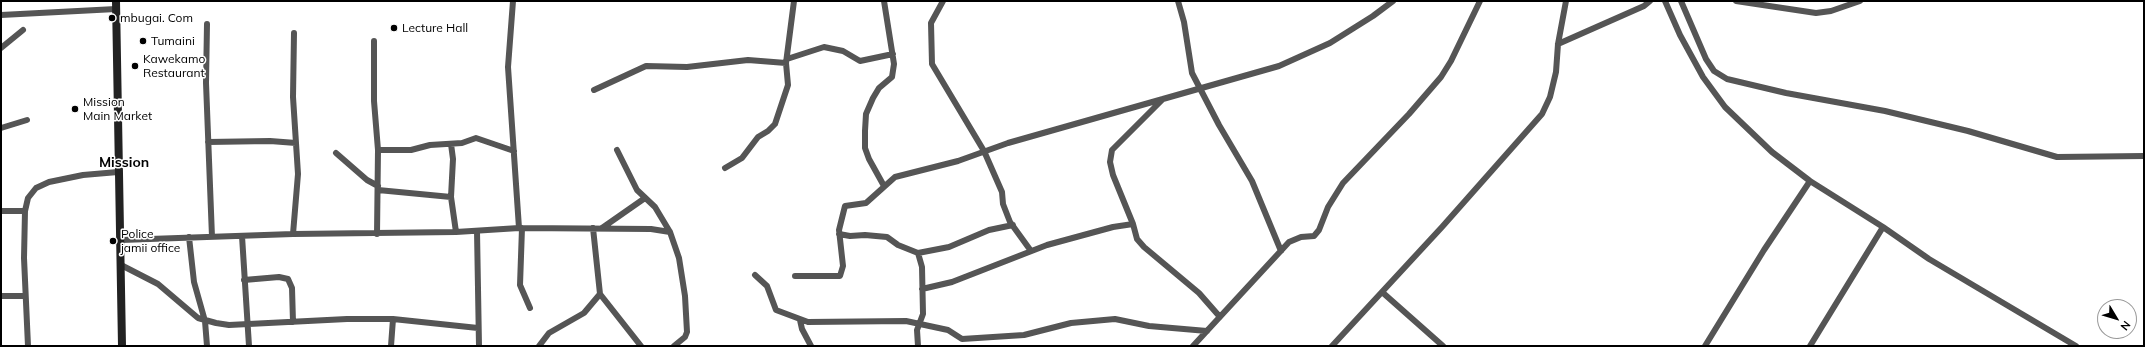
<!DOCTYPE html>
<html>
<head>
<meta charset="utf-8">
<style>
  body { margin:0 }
  #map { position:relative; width:2145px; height:347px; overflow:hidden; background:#fff; font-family:Mulish,sans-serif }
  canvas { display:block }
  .frame { position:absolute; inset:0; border:2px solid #000; pointer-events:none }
  .north { position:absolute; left:2097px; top:299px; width:40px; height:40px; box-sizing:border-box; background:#fff; border:1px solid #999; border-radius:50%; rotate:128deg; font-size:11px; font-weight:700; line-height:16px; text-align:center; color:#000 }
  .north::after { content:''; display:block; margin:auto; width:14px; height:18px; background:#000; clip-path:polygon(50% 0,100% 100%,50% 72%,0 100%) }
</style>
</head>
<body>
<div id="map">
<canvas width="2145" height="347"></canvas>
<div class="frame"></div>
<div class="north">N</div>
</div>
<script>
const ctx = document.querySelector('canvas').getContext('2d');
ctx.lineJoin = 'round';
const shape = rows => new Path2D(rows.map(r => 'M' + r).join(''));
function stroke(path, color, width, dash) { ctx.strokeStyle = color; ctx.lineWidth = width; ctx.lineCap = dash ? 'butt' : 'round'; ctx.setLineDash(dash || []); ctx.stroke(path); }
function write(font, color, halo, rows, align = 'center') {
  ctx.font = font + ' Mulish,sans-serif'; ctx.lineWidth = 3; ctx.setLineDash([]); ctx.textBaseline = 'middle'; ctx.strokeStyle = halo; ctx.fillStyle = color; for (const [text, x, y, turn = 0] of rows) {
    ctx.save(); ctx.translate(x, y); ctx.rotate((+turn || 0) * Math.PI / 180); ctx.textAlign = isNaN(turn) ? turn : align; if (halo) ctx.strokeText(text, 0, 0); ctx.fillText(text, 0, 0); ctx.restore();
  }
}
const street = shape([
  [513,1,508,67,519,228],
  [884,1,894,64,892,77,879,88,873,98,866,114,865,131,865,148,869,159,884,186],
  [943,1,931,23,932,64,984,151,1002,192,1003,204,1010,222,1031,251],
  [1178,1,1184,22,1192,73,1219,125,1252,181,1281,251],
  [1665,1,1680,35,1703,77,1725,107,1772,152,1810,181,1883,227,1929,259,2076,346],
  [1681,1,1706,59,1714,71,1727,79,1786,93,1885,111,1968,131,2057,157,2144,156],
  [1736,1,1816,13,1831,11,1860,1],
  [1,15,116,9],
  [207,24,206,83,212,237],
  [374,41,374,101,378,150,377,234],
  [1558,44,1644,6,1650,1],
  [1,48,23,30],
  [787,59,824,47,843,51,860,61,893,54],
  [594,90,646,66,687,67,748,60,786,63],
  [1163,99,1112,150,1110,162,1113,175,1133,224,1137,239,1144,247,1199,293,1220,317],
  [1,128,27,120],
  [208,142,270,141,296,143],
  [378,150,411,150,430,145,462,143,476,138,514,151],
  [617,150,637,190,655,207,670,232,679,258,685,296,687,332,685,337,674,346],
  [336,153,367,180,378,186],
  [725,168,742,158,758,137,768,131,775,124,788,85,786,63,794,1],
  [378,190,451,197,456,232],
  [451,197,453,159,451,144],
  [1,211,25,211],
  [522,228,520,285,530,308],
  [593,228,600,294],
  [602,228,645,198],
  [477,231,479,346],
  [293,234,298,174,293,97,294,33],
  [839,234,850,236,865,235,887,237,898,245,918,253,949,247,989,230,1013,225],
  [242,236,249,346],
  [189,237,194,282,205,321,207,346],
  [121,240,293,234,456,232,519,228,651,229,670,232],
  [121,265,158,284,198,318,216,323,229,325,347,319,393,319,478,328],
  [755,275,767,286,776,310,808,322,906,321,948,330,962,339,1024,335,1071,323,1115,319,1149,326,1207,331],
  [795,276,840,276,843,266,839,230,845,206,866,203,895,177,958,161,1008,143,1279,66,1330,43,1373,16,1393,1],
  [244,280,279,277,288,279,292,288,293,322],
  [922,289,952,282,1047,245,1113,227,1133,224],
  [1382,292,1443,346],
  [1,296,25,296],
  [800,320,802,329,811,346],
  [28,346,24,258,25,211,28,198,36,188,49,182,83,175,118,172],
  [391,346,393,319],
  [539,346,549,333,584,313,600,294,641,346],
  [918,346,917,330,923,314,922,267,918,253],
  [1193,346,1289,242,1301,237,1314,236,1319,230,1328,207,1343,183,1409,114,1441,77,1451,61,1480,1],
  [1332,346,1442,227,1542,114,1550,97,1556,72,1558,44,1566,1],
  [1705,346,1764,250,1810,181],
  [1810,346,1883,227]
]);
const secondary = shape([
  [116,1,122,346]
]);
const markers = [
  [112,18,4,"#000"],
  [394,28,4,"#000"],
  [143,41,4,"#000"],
  [135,66,4,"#000"],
  [75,109,4,"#000"],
  [113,241,4,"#000"]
];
const poiNames = [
  ["mbugai. Com",120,18],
  ["Lecture Hall",402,28],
  ["Tumaini",151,41],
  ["Kawekamo",143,59],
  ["Restaurant",143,73],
  ["Mission",83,102],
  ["Main Market",83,116],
  ["Police",121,234],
  ["jamii office",121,248]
];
const quarterNames = [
  ["Mission",124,163]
];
stroke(street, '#555', 6);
stroke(secondary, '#222', 8);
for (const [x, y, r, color] of markers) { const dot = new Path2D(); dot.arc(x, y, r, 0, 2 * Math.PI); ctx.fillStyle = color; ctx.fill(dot); stroke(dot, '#fff', 1.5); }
write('12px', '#000', '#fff', poiNames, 'left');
write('bold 14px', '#000', '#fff', quarterNames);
</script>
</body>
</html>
